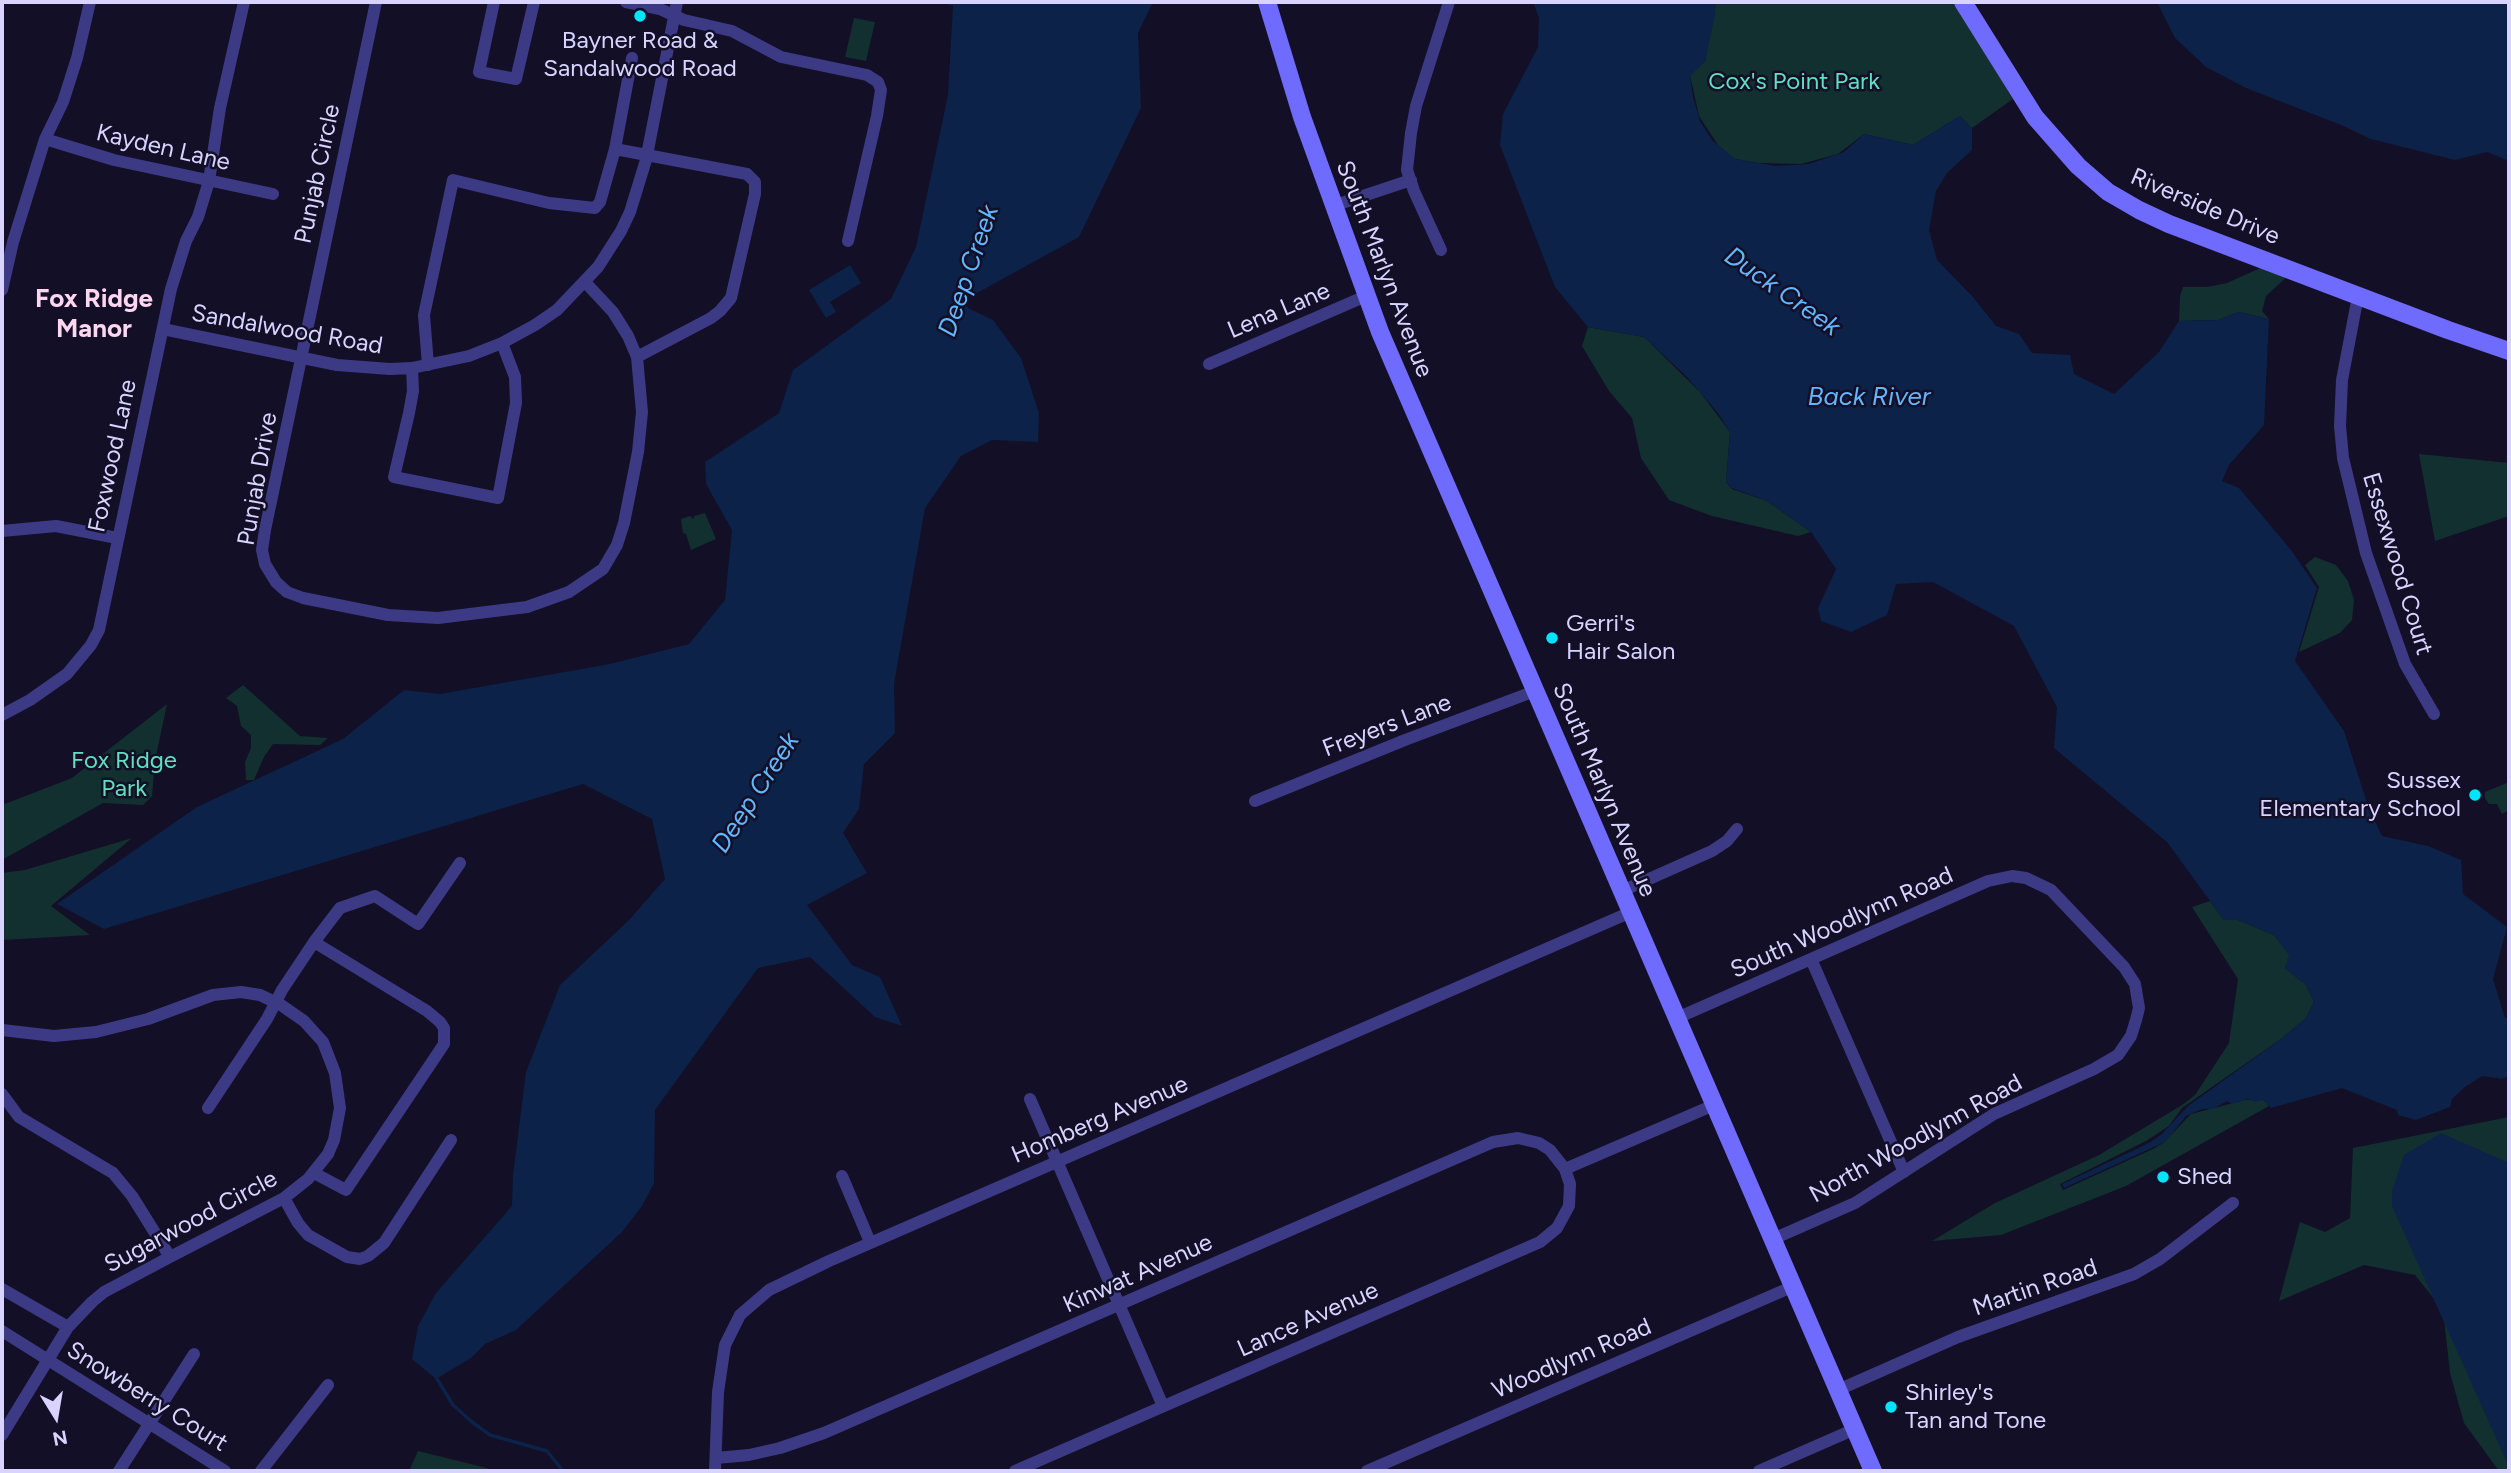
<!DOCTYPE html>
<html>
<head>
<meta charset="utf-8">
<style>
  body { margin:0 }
  #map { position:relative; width:2511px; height:1473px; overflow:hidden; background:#130f26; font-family:Figtree,sans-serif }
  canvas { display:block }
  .frame { position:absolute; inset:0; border:4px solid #d9d4ff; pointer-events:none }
  .north { position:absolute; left:21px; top:1382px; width:70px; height:70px; -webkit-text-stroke:5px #130f26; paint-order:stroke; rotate:169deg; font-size:19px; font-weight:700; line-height:28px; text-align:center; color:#d9d4ff }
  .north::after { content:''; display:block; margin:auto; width:24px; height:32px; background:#d9d4ff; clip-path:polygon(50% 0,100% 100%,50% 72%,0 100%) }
</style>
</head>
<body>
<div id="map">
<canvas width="2511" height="1473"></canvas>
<div class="frame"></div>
<div class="north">N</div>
</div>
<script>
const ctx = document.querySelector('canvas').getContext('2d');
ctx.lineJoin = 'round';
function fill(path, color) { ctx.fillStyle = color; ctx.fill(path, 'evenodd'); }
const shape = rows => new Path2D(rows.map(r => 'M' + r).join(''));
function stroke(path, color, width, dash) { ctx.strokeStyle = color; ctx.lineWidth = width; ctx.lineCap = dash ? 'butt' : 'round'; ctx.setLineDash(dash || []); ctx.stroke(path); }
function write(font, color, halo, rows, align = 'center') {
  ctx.font = font + ' Figtree,sans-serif'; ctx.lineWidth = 5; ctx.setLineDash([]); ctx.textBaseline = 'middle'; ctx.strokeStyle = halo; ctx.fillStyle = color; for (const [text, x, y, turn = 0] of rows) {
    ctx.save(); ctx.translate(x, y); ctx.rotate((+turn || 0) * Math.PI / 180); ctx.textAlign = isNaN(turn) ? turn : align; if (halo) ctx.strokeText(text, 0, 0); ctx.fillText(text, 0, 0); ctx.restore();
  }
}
const green = shape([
  [1715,2,1954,2,2013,99,1972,128,1960,116,1913,145,1864,134,1838,154,1801,164,1758,163,1735,159,1718,145,1699,116,1690,75,1705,61],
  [854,18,875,22,866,61,845,57],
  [2267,265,2290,274,2266,296,2262,311,2269,319,2239,312,2218,320,2179,321,2180,296,2183,287,2207,287,2227,283],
  [1588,327,1644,337,1700,392,1730,432,1726,482,1732,489,1767,501,1811,532,1798,536,1712,516,1669,500,1641,458,1632,418,1609,391,1582,346],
  [2419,454,2509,463,2509,516,2435,541],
  [705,513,716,539,691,550,686,534,683,533,681,519,690,516,694,519,694,516],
  [2315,557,2336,565,2348,581,2354,600,2352,620,2340,633,2299,652,2319,587,2305,565],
  [243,685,300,736,328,738,320,745,273,744,264,757,254,780,246,780,245,762,251,748,251,735,241,726,237,706,226,698],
  [167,704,155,761,152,796,143,805,103,803,2,860,2,805,72,778],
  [2509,782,2509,810,2502,814,2497,804,2489,804,2485,798,2485,792],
  [132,838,51,906,90,935,2,940,2,873,25,870],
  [2210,901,2224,920,2238,920,2274,935,2290,955,2285,968,2306,985,2314,1002,2306,1018,2281,1039,2182,1108,2169,1126,2146,1141,2060,1184,2063,1190,2153,1149,2163,1143,2191,1114,2245,1100,2263,1100,2269,1106,2126,1186,2001,1235,1932,1241,1995,1203,2099,1155,2182,1105,2195,1095,2229,1043,2238,979,2192,907],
  [2509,1117,2509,1471,2499,1471,2464,1423,2450,1373,2443,1310,2415,1275,2364,1265,2279,1301,2300,1222,2325,1232,2350,1218,2353,1148],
  [418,1451,483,1467,496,1471,409,1471]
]);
const water = shape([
  [939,2,1153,2,1138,33,1141,108,1079,237,966,299,968,308,993,320,1021,358,1039,413,1038,442,992,440,961,456,925,508,894,684,895,733,864,764,859,809,843,833,867,873,807,905,852,965,880,977,902,1026,875,1017,810,957,758,968,655,1110,654,1183,642,1206,622,1232,516,1330,485,1344,471,1358,436,1379,412,1359,418,1326,436,1293,512,1206,513,1175,526,1072,560,985,629,920,665,879,652,819,583,784,104,929,57,904,197,807,343,739,404,690,440,694,610,664,689,644,725,600,732,530,706,484,705,462,779,413,793,370,891,299,916,247,948,95,953,6],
  [1533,2,1716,2,1715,15,1705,61,1690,76,1693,97,1700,121,1712,140,1735,159,1776,166,1809,164,1844,152,1864,134,1913,145,1960,116,1972,128,1972,150,1947,173,1936,191,1929,230,1937,260,1973,297,1996,326,2019,334,2032,353,2070,355,2074,374,2114,394,2159,352,2179,321,2218,320,2239,312,2269,319,2264,425,2229,465,2222,481,2239,488,2291,550,2317,588,2295,661,2344,731,2368,806,2382,836,2428,846,2461,860,2463,894,2507,927,2493,979,2505,1018,2509,1018,2509,1076,2502,1079,2482,1076,2465,1087,2452,1099,2450,1107,2416,1120,2398,1115,2397,1110,2342,1088,2271,1108,2263,1100,2255,1102,2248,1099,2232,1104,2227,1101,2213,1109,2202,1109,2186,1116,2165,1142,2064,1188,2062,1184,2149,1143,2162,1134,2188,1106,2281,1039,2306,1018,2314,1002,2306,985,2285,968,2289,955,2274,935,2238,920,2224,920,2167,842,2054,748,2057,707,2014,626,1933,582,1896,584,1887,615,1851,632,1821,621,1818,608,1836,569,1811,532,1767,501,1732,488,1726,482,1730,432,1718,413,1686,376,1644,337,1588,327,1555,287,1500,145,1503,114,1538,47,1539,18],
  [2157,2,2509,2,2509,161,2487,152,2455,160,2371,139,2341,125,2246,88,2206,67,2175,38],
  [850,265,861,283,830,302,836,312,826,318,809,290],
  [2441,1133,2509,1163,2509,1467,2392,1206,2392,1191,2404,1155]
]);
const stream = shape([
  [436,1377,453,1405,472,1422,490,1435,547,1451,563,1471]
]);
const street = shape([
  [376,2,265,530,262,550,265,564,276,582,287,592,303,598,388,615,438,618,527,607,569,592,603,569,617,545,624,523,638,452,642,412,637,357,628,336,613,312,585,282],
  [494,2,479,72,516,79,534,2],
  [626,2,660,9,684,20,732,31,781,57,867,75,878,82,881,90,877,116,848,241],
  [45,139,114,160,273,194],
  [615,149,747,174,755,182,755,194,731,298,720,311,711,318,637,357],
  [1333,206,1411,180],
  [1441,250,1414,191,1407,170,1411,133,1416,106,1449,2],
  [2,290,13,242,45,139,63,102,77,58,90,2],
  [2358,296,2342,380,2340,426,2343,458,2366,553,2405,664,2434,714],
  [163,329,337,365,390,369,412,368,469,356,502,343,535,325,557,310,598,267,621,231,630,212,646,160,677,2],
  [1209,364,1366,296],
  [428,365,424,315,453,180,549,203,595,208,600,202,615,149,632,58],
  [412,368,413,391,409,413,394,477,498,498,516,403,515,377,502,343],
  [2,531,56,526,117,538],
  [2,715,30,700,67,674,91,645,99,630,171,289,186,241,198,217,209,181,220,108,244,2],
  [1255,801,1405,740,1535,691],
  [1622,891,1712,851,1727,841,1737,829],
  [314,942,340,908,375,896,418,924,460,863],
  [1811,959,1904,1172],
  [1677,1018,1988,881,2012,876,2026,878,2051,890,2124,967,2135,984,2139,1008,2136,1020,2131,1036,2118,1055,2094,1069,1994,1114,1855,1203,1773,1239],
  [2,1030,54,1036,96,1032,148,1019,213,995,241,992,260,995,281,1005,304,1021,323,1042,335,1073,340,1108,334,1140,328,1154,308,1179,284,1198,170,1257,104,1292,92,1302,68,1327,2,1435],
  [2,1094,19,1117,113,1173,132,1196,170,1257],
  [1030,1099,1163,1406],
  [208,1108,267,1019,282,990,314,942,427,1011,440,1022,444,1028,444,1044,346,1190,314,1173],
  [1565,1169,1714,1105],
  [842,1176,870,1242],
  [284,1198,298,1223,308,1235,347,1257,360,1259,368,1256,384,1243,451,1140],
  [2,1289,68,1327],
  [2,1331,225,1471],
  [1838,1390,1958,1337,2134,1274,2160,1259,2233,1203],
  [716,1458,749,1455,780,1448,824,1433,1493,1142,1518,1138,1539,1143,1550,1150,1565,1169,1570,1184,1569,1206,1557,1228,1540,1242,1015,1471],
  [119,1471,194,1354],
  [261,1471,328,1385],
  [715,1471,718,1392,725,1345,740,1315,769,1290,829,1261,1631,912],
  [1367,1471,1794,1286],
  [1759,1471,1855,1429]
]);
const secondary = shape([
  [1267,2,1302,117,1380,332,1873,1471],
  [1963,2,2035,117,2078,166,2108,192,2139,210,2169,224,2448,330,2509,351]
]);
const markers = [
  [640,16,7,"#00e5ff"],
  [1552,638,7,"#00e5ff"],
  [2475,795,7,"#00e5ff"],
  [2163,1177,7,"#00e5ff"],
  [1891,1407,7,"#00e5ff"]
];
const poiNames = [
  ["Bayner Road &",640,41,"center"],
  ["Sandalwood Road",640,69,"center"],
  ["Gerri's",1566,624],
  ["Hair Salon",1566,652],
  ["Sussex",2461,781,"right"],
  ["Elementary School",2461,809,"right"],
  ["Shed",2177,1177],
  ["Shirley's",1905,1393],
  ["Tan and Tone",1905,1421]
];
const parkNames = [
  ["Cox's Point Park",1794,82],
  ["Fox Ridge",124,761],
  ["Park",124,789]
];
const streetNames = [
  ["Kayden Lane",163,148,13],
  ["Punjab Circle",318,174,-78],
  ["Riverside Drive",2205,207,23],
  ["South Marlyn Avenue",1384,269,69],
  ["Lena Lane",1279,311,-23],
  ["Sandalwood Road",287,330,10],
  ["Foxwood Lane",113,456,-78],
  ["Punjab Drive",258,479,-80],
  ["Essexwood Court",2397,564,73],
  ["Freyers Lane",1387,726,-21],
  ["South Marlyn Avenue",1604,790,67],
  ["South Woodlynn Road",1842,923,-24],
  ["Homberg Avenue",1100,1120,-23],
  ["North Woodlynn Road",1916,1139,-29],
  ["Sugarwood Circle",191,1222,-28],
  ["Kinwat Avenue",1138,1274,-24],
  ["Martin Road",2035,1288,-19],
  ["Lance Avenue",1308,1320,-24],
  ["Woodlynn Road",1572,1359,-23],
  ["Snowberry Court",147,1397,32]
];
const waterNames = [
  ["Deep Creek",969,271,-71],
  ["Duck Creek",1782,292,35],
  ["Back River",1869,397],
  ["Deep Creek",756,793,-57]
];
const neighbourhoodNames = [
  ["Fox Ridge",94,299],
  ["Manor",94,329]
];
fill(green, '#12302f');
fill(water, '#0c2248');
stroke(stream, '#0c2248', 3.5);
stroke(street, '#3d3a85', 12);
stroke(secondary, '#6f6bff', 18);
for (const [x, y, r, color] of markers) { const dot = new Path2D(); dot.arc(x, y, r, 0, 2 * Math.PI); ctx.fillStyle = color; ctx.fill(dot); stroke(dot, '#130f26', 2.5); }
write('24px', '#d9d4ff', '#130f26', poiNames, 'left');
write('24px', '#5fe0c0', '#130f26', parkNames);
write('24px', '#d9d4ff', '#130f26', streetNames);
write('italic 26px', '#62b6ff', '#130f26', waterNames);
write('bold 26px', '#ffd6f0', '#130f26', neighbourhoodNames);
</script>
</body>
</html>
